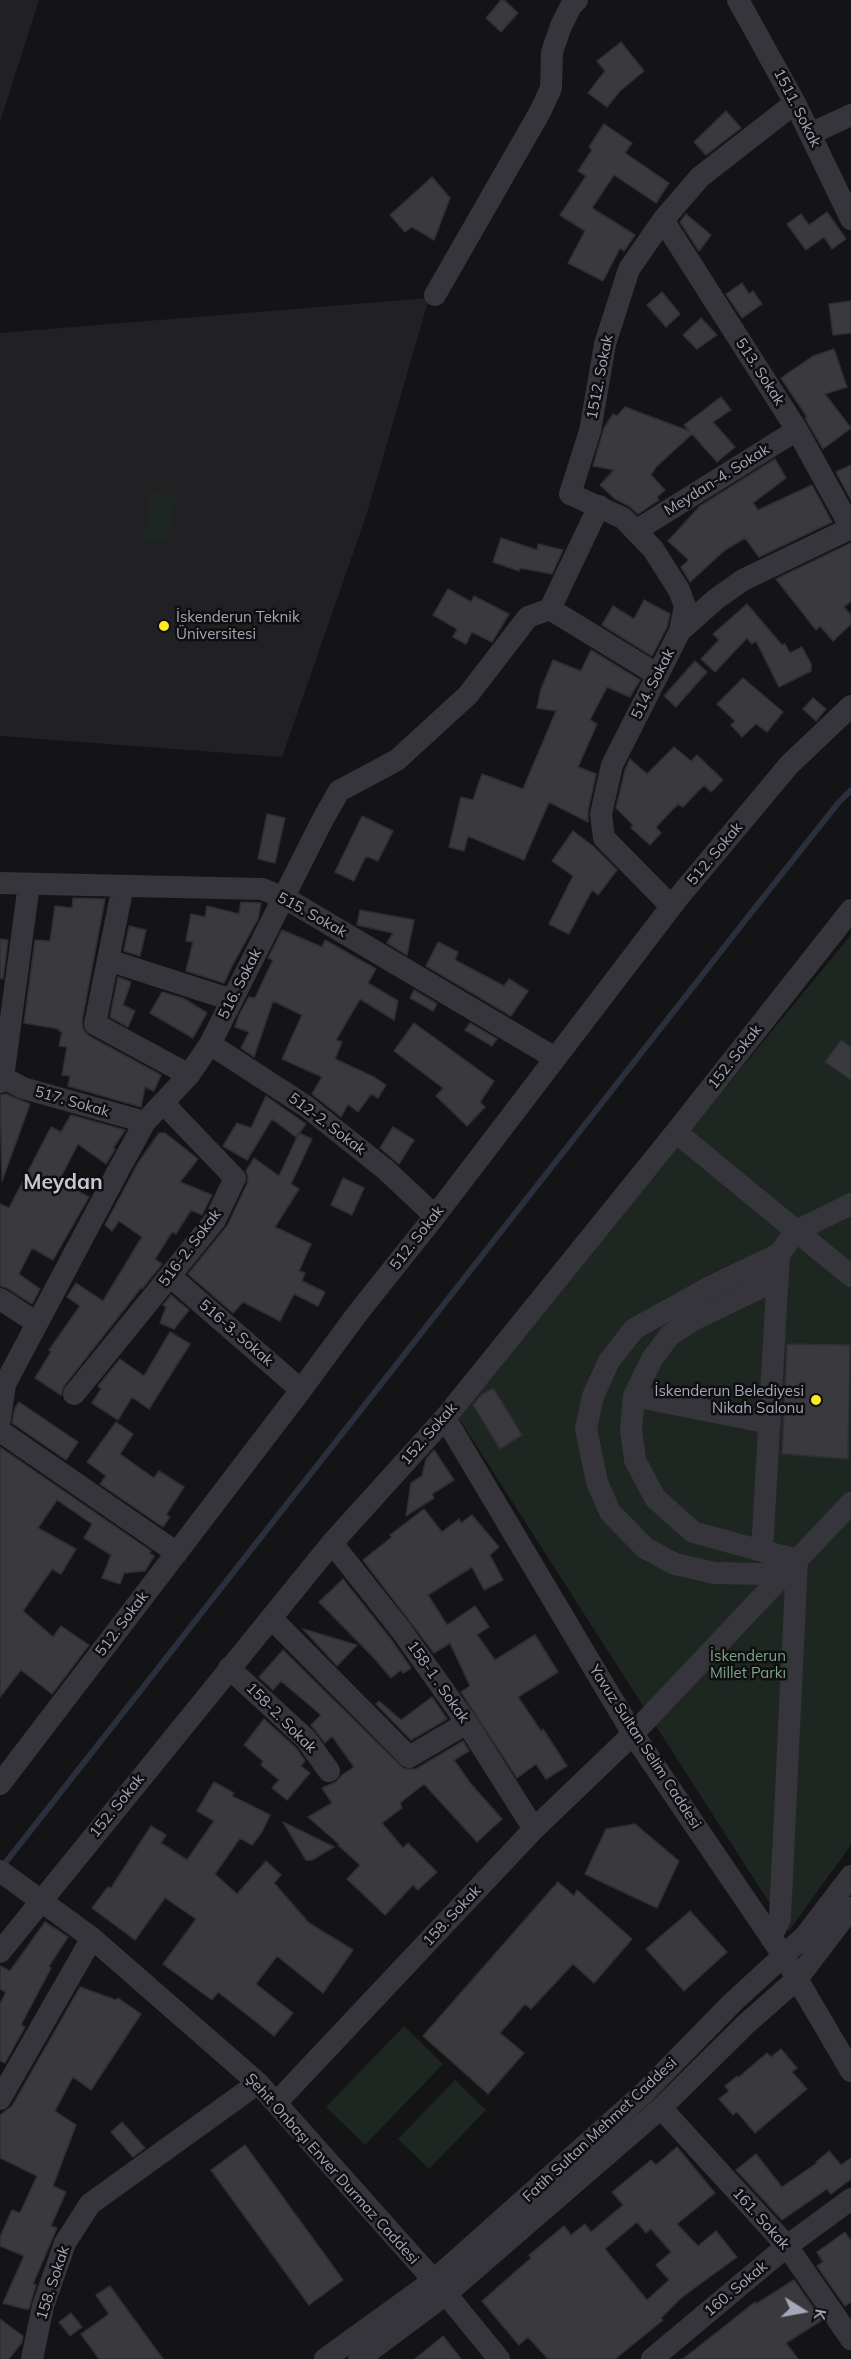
<!DOCTYPE html>
<html>
<head>
<meta charset="utf-8">
<style>
  body { margin:0 }
  #map { position:relative; width:851px; height:2359px; overflow:hidden; background:#141416; font-family:Mulish,sans-serif }
  canvas { display:block }
  .north { position:absolute; left:773px; top:2281px; width:60px; height:60px; -webkit-text-stroke:4px #0f0f11; paint-order:stroke; rotate:101deg; font-size:16px; font-weight:700; line-height:24px; text-align:center; color:#a5a6b7 }
  .north::after { content:''; display:block; margin:auto; width:21px; height:27px; background:#a5a6b7; clip-path:polygon(50% 0,100% 100%,50% 72%,0 100%) }
</style>
</head>
<body>
<div id="map">
<canvas width="851" height="2359"></canvas>
<div class="north">K</div>
</div>
<script>
const ctx = document.querySelector('canvas').getContext('2d');
ctx.lineJoin = 'round';
function fill(path, color) { ctx.fillStyle = color; ctx.fill(path, 'evenodd'); }
const shape = rows => new Path2D(rows.map(r => 'M' + r).join(''));
function stroke(path, color, width, dash) { ctx.strokeStyle = color; ctx.lineWidth = width; ctx.lineCap = dash ? 'butt' : 'round'; ctx.setLineDash(dash || []); ctx.stroke(path); }
function write(font, color, halo, rows, align = 'center') {
  ctx.font = font + ' Mulish,sans-serif'; ctx.lineWidth = 5; ctx.setLineDash([]); ctx.textBaseline = 'middle'; ctx.strokeStyle = halo; ctx.fillStyle = color; for (const [text, x, y, turn = 0] of rows) {
    ctx.save(); ctx.translate(x, y); ctx.rotate((+turn || 0) * Math.PI / 180); ctx.textAlign = isNaN(turn) ? turn : align; if (halo) ctx.strokeText(text, 0, 0); ctx.fillText(text, 0, 0); ctx.restore();
  }
}
const built = shape([
  [0,0,39,0,0,122],
  [429,298,366,516,282,757,0,736,0,333]
]);
const green = shape([
  [151,492,176,496,168,543,143,539],
  [851,935,851,1845,788,1932,456,1414],
  [404,2026,443,2064,365,2145,326,2107],
  [455,2080,486,2110,429,2169,398,2139]
]);
const stream = shape([
  [2,1867,762,899,839,802,851,790]
]);
const building = shape([
  [501,0,504,0,518,13,501,32,486,18,501,0],
  [621,42,644,71,620,91,607,107,588,93,605,71,597,61,621,42],
  [726,111,741,128,706,155,694,142,726,111],
  [604,124,632,143,625,153,669,183,656,203,614,175,592,208,635,235,624,251,620,248,603,281,568,263,585,231,560,215,586,176,578,171,592,150,589,147,604,124],
  [432,177,450,198,434,240,412,227,405,232,390,215,432,177],
  [827,212,846,239,832,249,824,237,806,250,787,224,801,214,809,225,827,212],
  [686,214,711,235,699,251,680,222,686,214],
  [742,283,749,294,753,291,762,304,742,318,726,294,742,283],
  [662,292,680,314,666,327,647,305,662,292],
  [851,301,851,333,833,335,829,304,851,301],
  [701,318,717,335,697,349,683,335,701,318],
  [834,349,847,387,825,394,851,428,823,449,805,418,807,417,781,378,813,356,834,349],
  [721,397,731,410,713,422,735,447,717,462,692,434,656,467,651,475,665,490,657,497,659,500,638,514,629,506,615,499,600,485,614,470,593,466,604,428,613,414,617,416,625,407,689,431,684,425,721,397],
  [775,459,786,478,753,503,758,510,812,485,832,522,759,557,745,538,725,550,690,582,681,567,689,560,668,541,700,506,775,459],
  [851,465,851,500,836,472,851,465],
  [501,538,537,550,538,544,563,550,552,574,520,568,519,571,493,562,501,538],
  [851,543,851,601,844,607,851,615,851,624,833,641,820,626,816,630,776,579,851,543],
  [448,589,471,602,474,596,509,614,492,642,472,632,466,644,453,637,457,629,433,615,448,589],
  [644,600,670,614,667,627,652,656,602,625,613,606,634,619,644,600],
  [747,604,782,645,785,644,790,653,802,647,811,664,811,671,779,687,756,641,752,644,747,638,715,672,701,659,719,640,713,634,747,604],
  [591,650,640,680,630,697,607,687,590,720,597,724,578,767,596,774,588,811,588,822,549,802,524,860,468,836,464,851,449,847,461,797,473,800,482,774,523,789,556,711,537,708,541,689,553,660,581,671,591,650],
  [695,661,707,672,676,707,664,696,695,661],
  [743,678,783,712,767,732,756,724,742,737,731,725,735,721,717,704,743,678],
  [813,698,826,709,816,721,803,709,813,698],
  [674,747,691,761,697,755,723,780,711,792,704,785,683,807,678,804,656,827,661,833,650,845,631,828,633,825,616,808,625,770,630,759,647,774,674,747],
  [267,814,285,818,275,863,258,859,267,814],
  [362,816,393,831,378,861,366,856,354,881,335,872,362,816],
  [573,831,593,846,617,870,598,895,592,890,569,934,549,924,573,876,552,861,573,831],
  [73,898,105,899,82,1021,83,1029,89,1036,161,1075,154,1091,145,1087,141,1107,68,1086,70,1076,62,1075,67,1047,59,1046,62,1032,59,1031,59,1029,24,1023,35,940,50,941,55,906,72,908,73,898],
  [241,902,261,903,258,919,232,966,224,983,186,971,193,942,186,941,191,914,205,917,207,906,239,914,241,902],
  [360,910,414,920,407,955,387,943,393,933,357,925,360,910],
  [129,926,146,930,140,956,124,951,129,926],
  [282,930,322,947,325,940,376,969,368,983,398,1001,394,1020,360,999,336,1040,342,1042,335,1059,374,1077,386,1085,378,1098,371,1094,358,1112,348,1104,341,1117,312,1094,322,1077,282,1059,302,1015,273,1001,254,1057,241,1048,249,1032,235,1027,239,1015,249,997,255,998,273,960,268,958,282,930],
  [0,939,8,940,3,979,0,978,0,939],
  [438,942,458,952,455,960,504,986,509,979,528,991,511,1016,426,966,438,942],
  [118,977,131,982,123,1005,135,1011,128,1027,110,1017,118,977],
  [414,990,437,1004,433,1011,410,998,414,990],
  [162,992,183,998,207,1013,193,1038,150,1013,162,992],
  [414,1023,494,1081,480,1102,485,1107,467,1126,436,1096,443,1088,394,1051,414,1023],
  [470,1023,497,1039,492,1046,465,1030,470,1023],
  [841,1040,851,1047,851,1080,825,1062,841,1040],
  [6,1094,30,1104,2,1181,0,1095,6,1094],
  [266,1096,306,1124,296,1137,272,1119,247,1160,223,1146,237,1123,251,1128,266,1096],
  [71,1115,125,1130,113,1148,115,1149,106,1164,78,1144,61,1177,77,1187,76,1190,89,1197,53,1260,32,1248,19,1274,40,1289,32,1304,7,1288,0,1286,0,1204,9,1208,51,1127,61,1132,71,1115],
  [393,1127,414,1140,399,1164,380,1148,393,1127],
  [159,1133,165,1133,198,1159,180,1182,212,1195,202,1215,191,1210,176,1234,172,1232,155,1259,162,1264,142,1289,141,1288,64,1386,61,1395,35,1378,51,1352,49,1350,80,1306,67,1297,76,1283,103,1301,142,1237,119,1221,112,1231,105,1225,138,1163,159,1133],
  [299,1133,312,1139,291,1184,299,1189,275,1227,311,1244,299,1271,305,1273,302,1281,325,1292,318,1306,294,1294,280,1321,243,1302,233,1313,188,1274,227,1226,247,1184,248,1177,246,1171,254,1158,279,1176,299,1133],
  [343,1178,364,1188,352,1215,331,1205,343,1178],
  [171,1295,189,1310,174,1329,160,1323,166,1307,163,1305,171,1295],
  [170,1332,190,1344,149,1409,132,1397,118,1420,92,1403,101,1389,98,1386,120,1359,144,1376,170,1332],
  [787,1344,850,1345,848,1459,782,1454,787,1344],
  [493,1388,522,1435,500,1449,473,1405,481,1395,493,1388],
  [19,1402,78,1442,66,1460,12,1423,15,1408,19,1402],
  [116,1422,133,1434,120,1454,154,1478,159,1471,184,1487,166,1515,170,1517,163,1527,100,1484,106,1476,87,1462,116,1422],
  [0,1447,151,1551,149,1553,154,1556,145,1571,124,1573,120,1584,102,1578,111,1555,84,1538,92,1524,57,1500,38,1528,76,1549,61,1574,52,1569,23,1611,53,1637,61,1626,89,1645,52,1694,21,1670,0,1697,0,1447],
  [434,1450,454,1480,432,1494,434,1498,406,1516,411,1483,422,1476,426,1459,434,1450],
  [424,1509,442,1532,459,1519,461,1523,472,1515,499,1547,490,1555,503,1580,484,1590,472,1567,428,1595,447,1625,475,1606,489,1627,477,1635,495,1660,535,1635,558,1672,518,1697,541,1731,543,1729,567,1766,546,1779,536,1764,517,1778,461,1692,470,1686,450,1643,434,1653,363,1560,392,1537,390,1535,424,1509],
  [343,1579,390,1638,411,1668,403,1673,401,1670,391,1678,375,1659,319,1602,343,1579],
  [303,1629,357,1645,337,1666,303,1629],
  [283,1650,404,1769,416,1769,463,1741,469,1751,454,1760,471,1784,502,1819,477,1842,424,1784,400,1803,402,1808,382,1823,403,1848,408,1843,437,1872,418,1890,413,1885,385,1915,347,1879,360,1865,338,1845,339,1844,308,1817,332,1803,322,1788,336,1782,342,1775,354,1767,332,1736,325,1743,311,1725,321,1715,281,1681,273,1690,259,1677,283,1650],
  [432,1697,447,1719,411,1740,376,1704,379,1701,401,1720,432,1697],
  [264,1719,296,1748,305,1761,301,1766,310,1773,287,1800,272,1788,279,1780,261,1765,263,1761,244,1745,264,1719],
  [214,1782,234,1793,232,1796,270,1815,262,1832,252,1845,240,1838,215,1874,237,1894,266,1861,281,1875,274,1883,309,1923,353,1950,323,1993,277,1956,256,1984,293,2013,274,2036,218,1992,212,2000,163,1964,196,1919,165,1898,135,1940,92,1908,108,1887,111,1888,151,1826,166,1835,161,1843,187,1860,214,1821,197,1811,214,1782],
  [283,1822,334,1847,312,1860,306,1860,283,1822],
  [635,1824,679,1861,657,1908,585,1874,606,1829,635,1824],
  [558,1882,574,1896,577,1890,632,1939,594,1983,573,1964,531,2009,525,2004,500,2033,524,2053,488,2094,423,2036,558,1882],
  [690,1911,727,1952,684,1991,646,1949,690,1911],
  [45,1922,68,1937,49,1966,51,1968,21,2025,25,2027,5,2063,0,2061,0,2004,6,1992,0,1989,0,1966,10,1971,45,1922],
  [80,1987,116,2000,118,1998,141,2014,91,2090,73,2077,55,2111,76,2125,53,2186,66,2192,51,2226,57,2228,33,2284,36,2285,29,2309,25,2309,3,2303,24,2256,0,2246,0,2237,12,2210,20,2213,37,2176,0,2158,0,2115,12,2106,80,1987],
  [781,2049,797,2068,792,2072,807,2089,755,2133,737,2112,733,2115,719,2099,729,2091,725,2086,737,2076,739,2077,767,2053,771,2057,781,2049],
  [122,2122,145,2148,133,2157,111,2132,122,2122],
  [245,2145,343,2280,309,2305,211,2170,245,2145],
  [677,2147,715,2193,677,2224,698,2246,716,2231,737,2257,681,2298,661,2318,663,2320,615,2359,548,2359,528,2337,519,2345,482,2301,531,2258,529,2255,564,2226,571,2235,585,2224,591,2232,623,2205,612,2192,651,2160,656,2165,677,2147],
  [637,2222,646,2233,651,2229,671,2252,656,2265,669,2280,647,2300,605,2249,637,2222],
  [829,2151,841,2165,851,2158,851,2179,831,2194,827,2189,782,2220,736,2170,756,2154,782,2187,817,2163,816,2162,829,2151],
  [845,2232,851,2241,851,2302,845,2306,817,2266,823,2262,817,2252,845,2232],
  [794,2280,822,2320,786,2343,798,2359,683,2359,755,2302,756,2304,794,2280],
  [110,2286,123,2304,163,2359,99,2359,81,2334,109,2314,96,2295,110,2286],
  [71,2313,82,2327,70,2336,59,2322,71,2313],
  [0,2319,23,2336,22,2342,9,2359,0,2359,0,2319],
  [443,2336,461,2359,415,2359,443,2336]
]);
const minor = shape([
  [738,0,795,103,851,219],
  [810,134,851,115],
  [663,220,797,430,851,528],
  [435,295,540,112,551,88,552,52,561,26,571,6,577,0],
  [599,506,550,609,658,675],
  [637,530,797,430],
  [680,631,685,606,679,590,653,549,623,518,570,494,590,431,605,344,629,269,663,220,700,177,795,103],
  [0,883,262,889,285,898,555,1058],
  [123,886,95,1024,189,1075],
  [671,906,604,838,601,814,612,765,680,631,716,599,743,580,851,528],
  [108,960,232,1000],
  [210,1044,307,1107,386,1170,435,1216],
  [0,1076,23,1088,145,1122],
  [0,1082,3,1078,29,884],
  [676,1132,851,1276],
  [779,1254,708,1288,634,1329,609,1361,593,1396,586,1429,597,1482,610,1512,645,1548,675,1564,715,1573,762,1574,785,1572],
  [170,1276,301,1390],
  [0,1299,37,1323],
  [74,1394,215,1220,235,1178,164,1104],
  [634,1396,770,1423],
  [445,1418,633,1734,783,1955,851,2071],
  [0,1419,5,1384,118,1171,145,1122,189,1075,210,1044,323,819,339,791,397,760,468,695,528,617,550,609],
  [0,1431,177,1553],
  [332,1543,401,1630,467,1723,534,1829],
  [762,1551,693,1532,655,1498,635,1460,631,1429,634,1396,652,1359,670,1335,693,1320,778,1279],
  [271,1618,409,1757,467,1723],
  [229,1668,306,1739,329,1771],
  [0,1784,301,1390,357,1314,435,1216,677,899,789,765,851,706],
  [0,1871,92,1938,258,2083,446,2294,499,2359],
  [771,1938,780,1918,797,1560,762,1551,779,1254,796,1231,851,1204],
  [0,1952,332,1543,445,1418,676,1132,851,910],
  [0,2099,92,1938],
  [276,2103,534,1829,633,1734,851,1503],
  [661,2108,787,2246,851,2339],
  [32,2359,43,2306,65,2243,90,2204,258,2083],
  [325,2359,433,2281,645,2092,732,2003,806,1935,851,1876],
  [359,2359,446,2294,661,2108,746,2024,797,1979,851,1908],
  [652,2359,787,2246,851,2199]
]);
const markers = [
  [164,626,6,"#ffe923"],
  [816,1400,6,"#ffe923"]
];
const streetNames = [
  ["1511. Sokak",797,108,63],
  ["513. Sokak",760,372,57],
  ["1512. Sokak",600,377,-79],
  ["Meydan-4. Sokak",717,480,-32],
  ["514. Sokak",653,684,-63],
  ["512. Sokak",715,854,-50],
  ["515. Sokak",312,915,29],
  ["516. Sokak",240,984,-63],
  ["152. Sokak",735,1057,-52],
  ["517. Sokak",72,1102,16],
  ["512-2. Sokak",327,1124,37],
  ["512. Sokak",417,1238,-52],
  ["516-2. Sokak",190,1248,-53],
  ["516-3. Sokak",236,1333,41],
  ["152. Sokak",429,1434,-49],
  ["512. Sokak",122,1624,-53],
  ["158-1 . Sokak",438,1682,55],
  ["158-2. Sokak",281,1718,45],
  ["Yavuz Sultan Selim Caddesi",645,1747,57],
  ["152. Sokak",117,1806,-51],
  ["158. Sokak",452,1916,-47],
  ["Fatih Sultan Mehmet Caddesi",600,2130,-43],
  ["Şehit Onbaşı Enver Durmaz Caddesi",332,2169,48],
  ["161. Sokak",761,2219,48],
  ["158. Sokak",53,2283,-72],
  ["160. Sokak",736,2289,-40]
];
const poiNames = [
  ["İskenderun Teknik",176,617],
  ["Üniversitesi",176,634],
  ["İskenderun Belediyesi",804,1391,"right"],
  ["Nikah Salonu",804,1408,"right"]
];
const parkNames = [
  ["İskenderun",748,1656],
  ["Millet Parkı",748,1673]
];
const districtNames = [
  ["Meydan",63,1183]
];
fill(built, '#212023');
fill(green, '#1e2621');
stroke(stream, '#292f3b', 6);
fill(building, '#3a393e');
stroke(building, '#2f2e32', 1.5);
stroke(minor, '#35353b', 22);
for (const [x, y, r, color] of markers) { const dot = new Path2D(); dot.arc(x, y, r, 0, 2 * Math.PI); ctx.fillStyle = color; ctx.fill(dot); stroke(dot, '#0f0f11', 2); }
write('15px', '#a5a6b7', '#0f0f11', streetNames);
write('15px', '#a5a6b7', '#0f0f11', poiNames, 'left');
write('15px', '#7aa486', '#0f0f11', parkNames);
write('bold 21px', '#c6c6d3', '#0f0f11', districtNames);
</script>
</body>
</html>
